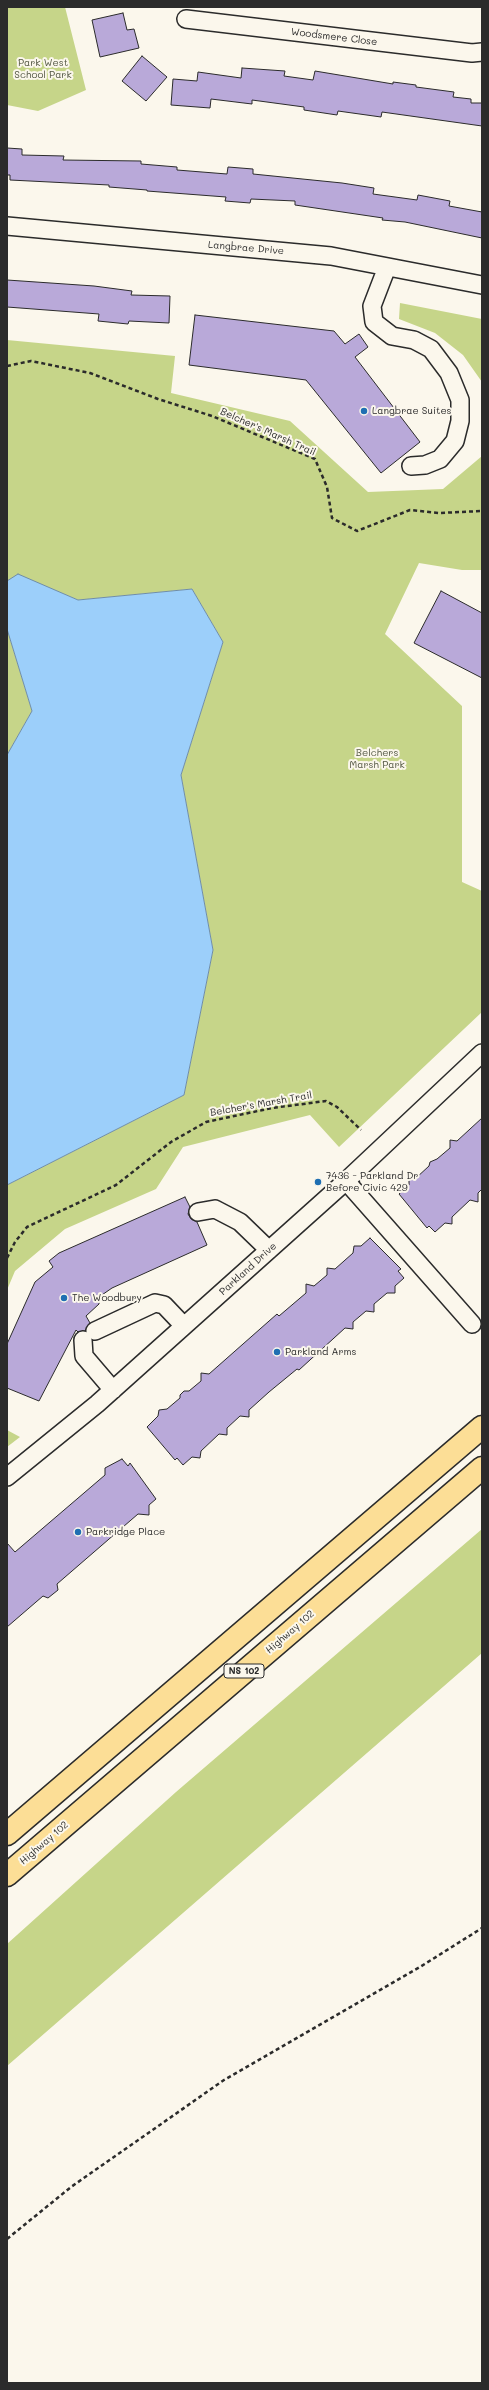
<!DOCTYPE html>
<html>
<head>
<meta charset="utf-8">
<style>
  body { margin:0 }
  #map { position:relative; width:489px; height:2390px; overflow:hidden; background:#fbf7ec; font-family:Mali,sans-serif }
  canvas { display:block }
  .frame { position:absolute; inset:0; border:8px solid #2b2b2b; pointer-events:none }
</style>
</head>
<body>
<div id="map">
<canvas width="489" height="2390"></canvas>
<div class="frame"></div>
</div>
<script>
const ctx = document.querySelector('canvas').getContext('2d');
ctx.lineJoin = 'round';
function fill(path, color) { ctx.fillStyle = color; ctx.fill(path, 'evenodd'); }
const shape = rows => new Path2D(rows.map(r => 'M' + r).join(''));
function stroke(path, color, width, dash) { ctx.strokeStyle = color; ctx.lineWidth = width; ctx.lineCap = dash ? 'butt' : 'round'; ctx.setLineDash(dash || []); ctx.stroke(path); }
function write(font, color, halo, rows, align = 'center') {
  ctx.font = font + ' Mali,sans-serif'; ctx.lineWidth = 4; ctx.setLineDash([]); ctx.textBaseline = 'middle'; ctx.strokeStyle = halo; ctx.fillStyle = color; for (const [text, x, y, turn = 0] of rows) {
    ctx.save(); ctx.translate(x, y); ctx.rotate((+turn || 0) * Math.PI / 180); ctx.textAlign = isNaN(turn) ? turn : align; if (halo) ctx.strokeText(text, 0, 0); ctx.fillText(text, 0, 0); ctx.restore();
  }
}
const green = shape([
  [7,7,65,7,86,90,38,111,7,105],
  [400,303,482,319,482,382,463,355,435,333,399,319],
  [7,340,175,356,171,393,290,421,368,492,443,489,482,456,482,570,462,570,419,563,385,634,462,706,462,882,482,891,482,1012,339,1147,310,1115,183,1147,156,1189,65,1229,15,1271,7,1290,7,1185,184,1095,213,950,181,775,223,642,192,589,78,600,18,575,7,581],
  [7,629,32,711,7,755],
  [7,1430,20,1437,7,1447],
  [482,1529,482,1653,7,2066,7,1944,176,1792]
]);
const water = shape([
  [18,574,78,600,192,589,223,642,181,775,213,950,184,1095,7,1185,7,755,32,711,7,629,7,581,18,574]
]);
const building = shape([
  [123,13,127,30,134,29,139,48,100,57,92,20,123,13],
  [142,56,167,77,146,101,122,81,142,56],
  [242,68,285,71,284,76,313,80,315,71,393,84,393,82,416,85,416,87,454,92,453,97,471,99,471,103,482,103,482,126,382,112,381,117,338,111,337,115,304,110,304,107,252,100,252,104,211,99,210,108,171,105,173,79,197,81,198,72,241,78,242,68],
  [7,148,22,149,22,155,64,156,63,160,141,161,141,164,177,167,177,170,227,174,228,167,253,169,253,174,342,183,374,188,373,194,417,200,418,195,450,201,449,206,482,212,482,238,405,222,382,220,383,218,295,205,295,201,251,199,250,203,225,201,226,197,147,191,147,190,109,187,109,185,10,180,10,175,7,175,7,148],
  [7,280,94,286,132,291,131,295,170,296,169,323,129,321,128,324,98,321,99,314,7,307,7,280],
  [195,315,334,331,345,344,359,334,368,347,355,357,420,442,381,473,306,380,189,365,195,315],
  [441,591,482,613,482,678,414,643,441,591],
  [482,1118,482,1189,478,1193,478,1202,470,1200,452,1217,452,1224,445,1223,435,1232,429,1226,427,1228,399,1194,409,1185,409,1178,416,1178,429,1166,430,1162,437,1159,450,1148,450,1140,457,1141,482,1118],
  [185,1197,190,1207,188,1214,191,1219,197,1222,207,1245,112,1288,99,1297,99,1304,86,1316,90,1323,85,1331,78,1332,76,1330,39,1401,7,1388,7,1344,35,1282,53,1267,49,1261,59,1253,185,1197],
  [370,1238,401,1269,398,1271,404,1278,395,1286,395,1293,387,1293,374,1304,374,1312,366,1311,353,1322,353,1329,345,1328,299,1370,297,1369,269,1392,249,1410,249,1417,240,1416,227,1428,227,1435,219,1434,201,1451,200,1458,192,1457,183,1465,177,1458,175,1460,147,1427,158,1416,159,1410,167,1409,180,1398,180,1395,184,1391,189,1391,201,1381,201,1373,209,1374,277,1314,279,1316,306,1293,306,1284,314,1286,327,1275,327,1268,335,1269,353,1253,354,1246,361,1246,370,1238],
  [122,1459,128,1466,130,1463,156,1499,149,1505,149,1515,138,1514,57,1584,58,1590,48,1598,43,1596,7,1627,7,1543,15,1552,105,1475,105,1468,122,1459]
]);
const path = shape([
  [7,366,31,361,90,373,158,399,212,416,315,459,327,487,332,518,357,531,410,510,439,513,482,511],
  [7,1258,15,1242,27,1227,116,1185,171,1142,206,1122,272,1108,326,1101,337,1107,361,1130],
  [7,2239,71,2187,224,2080,420,1967,482,1928]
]);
const minor = shape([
  [186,19,472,53,482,52],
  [7,226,331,256,482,285],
  [387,267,372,306,374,322,392,336,414,340,431,349,449,373,460,400,460,421,455,441,440,459,425,465,411,466],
  [346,1181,472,1324],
  [198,1212,215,1209,240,1222,269,1250],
  [95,1331,155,1303,164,1305,184,1326],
  [83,1340,84,1356,113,1390],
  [7,1477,97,1404,346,1181,482,1053]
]);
const highway = shape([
  [7,1834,482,1427],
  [7,1875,482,1468]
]);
const markers = [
  [364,411,4,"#1f6fb2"],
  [318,1182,4,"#1f6fb2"],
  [64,1298,4,"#1f6fb2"],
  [277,1352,4,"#1f6fb2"],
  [78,1532,4,"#1f6fb2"]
];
const shields = [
  [244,1671,40]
];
const shieldNames = [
  ["NS 102",244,1671]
];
const streetNames = [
  ["Woodsmere Close",334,37,7],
  ["Langbrae Drive",246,248,5],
  ["Belcher's Marsh Trail",268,432,24],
  ["Belcher's Marsh Trail",261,1104,-10],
  ["Parkland Drive",248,1269,-42],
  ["Highway 102",290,1632,-41],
  ["Highway 102",44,1843,-41]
];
const parkNames = [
  ["Park West",43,63],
  ["School Park",43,75],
  ["Belchers",377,753],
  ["Marsh Park",377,765]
];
const poiNames = [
  ["Langbrae Suites",372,411],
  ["7436 - Parkland Dr",326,1176],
  ["Before Civic 429",326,1188],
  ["The Woodbury",72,1298],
  ["Parkland Arms",285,1352],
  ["Parkridge Place",86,1532]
];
fill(green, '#c6d589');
fill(water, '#9ccffa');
stroke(water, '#6f8da7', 1);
fill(building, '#b9a9d9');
stroke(building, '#2b2b2b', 1);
stroke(minor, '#2b2b2b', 20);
stroke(highway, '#2b2b2b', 25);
stroke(path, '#2b2b2b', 2.5, [4, 3]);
stroke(minor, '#fbf7ec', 17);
stroke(highway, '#fcde96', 22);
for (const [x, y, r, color] of markers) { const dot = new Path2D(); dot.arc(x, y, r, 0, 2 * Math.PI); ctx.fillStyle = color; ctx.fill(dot); stroke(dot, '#fbf7ec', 1.5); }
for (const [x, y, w] of shields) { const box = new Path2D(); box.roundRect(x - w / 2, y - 7, w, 14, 3); ctx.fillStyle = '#fbf7ec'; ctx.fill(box); stroke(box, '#2b2b2b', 1); }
write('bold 9px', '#2b2b2b', null, shieldNames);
write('10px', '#2b2b2b', '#fbf7ec', streetNames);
write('10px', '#525642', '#fbf7ec', parkNames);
write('10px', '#2b2b2b', '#fbf7ec', poiNames, 'left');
</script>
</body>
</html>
